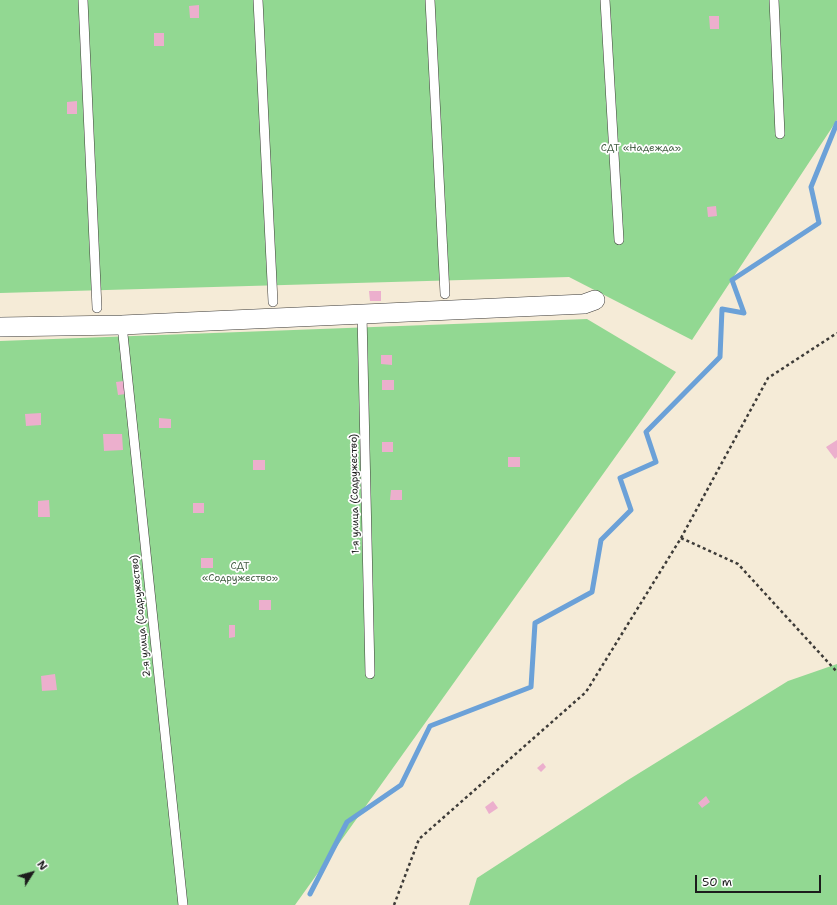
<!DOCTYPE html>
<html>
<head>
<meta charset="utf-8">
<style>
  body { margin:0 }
  #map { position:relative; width:837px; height:905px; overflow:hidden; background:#f5ebd7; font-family:"Shantell Sans",sans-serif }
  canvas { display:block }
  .north { position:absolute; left:12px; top:853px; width:40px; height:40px; -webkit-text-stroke:3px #fff; paint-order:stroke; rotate:53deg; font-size:11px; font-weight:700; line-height:16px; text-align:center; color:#1c1c1c }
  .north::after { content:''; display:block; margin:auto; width:14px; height:18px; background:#1c1c1c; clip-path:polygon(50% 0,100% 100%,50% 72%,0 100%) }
  .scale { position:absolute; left:695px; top:875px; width:126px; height:18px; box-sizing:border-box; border:2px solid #1c1c1c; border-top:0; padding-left:5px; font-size:12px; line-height:14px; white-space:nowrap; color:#1c1c1c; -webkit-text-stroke:3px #fff; paint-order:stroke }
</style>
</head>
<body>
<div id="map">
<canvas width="837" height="905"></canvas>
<div class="north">N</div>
<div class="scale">50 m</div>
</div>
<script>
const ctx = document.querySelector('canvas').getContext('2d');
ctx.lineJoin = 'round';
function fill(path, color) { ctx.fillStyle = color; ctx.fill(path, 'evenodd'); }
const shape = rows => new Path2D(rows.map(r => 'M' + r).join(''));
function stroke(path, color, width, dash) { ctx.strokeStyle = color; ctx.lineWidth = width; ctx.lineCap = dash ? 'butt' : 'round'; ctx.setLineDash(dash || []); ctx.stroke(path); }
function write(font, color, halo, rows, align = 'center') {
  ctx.font = font + ' "Shantell Sans",sans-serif'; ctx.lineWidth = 3.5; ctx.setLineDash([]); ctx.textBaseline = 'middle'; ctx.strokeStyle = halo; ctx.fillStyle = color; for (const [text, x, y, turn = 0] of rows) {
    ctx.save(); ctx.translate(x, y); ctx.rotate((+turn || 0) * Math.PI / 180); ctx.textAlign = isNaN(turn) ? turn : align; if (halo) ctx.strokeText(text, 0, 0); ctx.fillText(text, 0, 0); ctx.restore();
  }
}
const green = shape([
  [0,0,837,0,837,120,692,340,569,277,0,293],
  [587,319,676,372,295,905,0,905,0,341],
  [837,664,837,905,469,905,477,878,628,780,788,681]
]);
const stream = shape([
  [310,894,347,822,401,785,430,726,531,687,535,623,592,592,601,540,631,510,620,478,656,462,646,432,720,357,722,309,744,313,732,280,819,223,811,187,837,123]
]);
const building = shape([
  [199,5,199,18,190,18,189,6],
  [709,16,719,16,719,29,710,29],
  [154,33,164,33,164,46,154,46],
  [77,101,77,114,67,114,67,102],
  [716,206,717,216,708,217,707,207],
  [369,291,381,291,381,301,370,301],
  [381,355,392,355,392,365,381,364],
  [382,380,394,380,394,390,382,390],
  [124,381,126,394,118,395,116,382],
  [41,413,41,425,26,426,25,414],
  [159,418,171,419,171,428,159,428],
  [103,434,122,434,123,450,104,451],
  [837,440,837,457,835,459,826,447],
  [382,442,393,442,393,452,382,452],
  [508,457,520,457,520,467,508,467],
  [253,460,265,460,265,470,253,470],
  [391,490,402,490,402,500,390,500],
  [49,500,50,517,38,517,38,501],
  [193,503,204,503,204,513,193,513],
  [201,558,213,558,213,568,201,568],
  [259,600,271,600,271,610,259,610],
  [229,625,235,625,235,637,229,638],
  [55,674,57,690,42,691,41,676],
  [543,763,546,767,541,772,537,768],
  [706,796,710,802,702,808,698,803],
  [493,801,498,808,489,814,485,807]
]);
const path = shape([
  [681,538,738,564,837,672],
  [394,905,419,839,586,692,681,538,768,378,837,333]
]);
const lane = shape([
  [83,0,97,308],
  [258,0,273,302],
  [430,0,445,294],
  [605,0,619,240],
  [774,0,780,134],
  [362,314,370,674],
  [122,325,183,905]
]);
const street = shape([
  [0,327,122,325,584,304,595,300]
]);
const parkNames = [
  ["СДТ «Надежда»",641,148],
  ["СДТ",240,566],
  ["«Содружество»",240,578]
];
const streetNames = [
  ["1-я улица (Содружество)",355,494,-91],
  ["2-я улица (Содружество)",141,616,-96]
];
fill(green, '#92d892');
stroke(stream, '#6ba1d8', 5);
fill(building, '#ecafcd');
stroke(lane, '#3d3b38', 10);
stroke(street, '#3d3b38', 20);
stroke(path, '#3d3b38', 2.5, [3, 3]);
stroke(lane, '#fff', 9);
stroke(street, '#fff', 19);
write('10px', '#455e45', '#fff', parkNames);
write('10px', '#1c1c1c', '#fff', streetNames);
</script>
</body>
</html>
